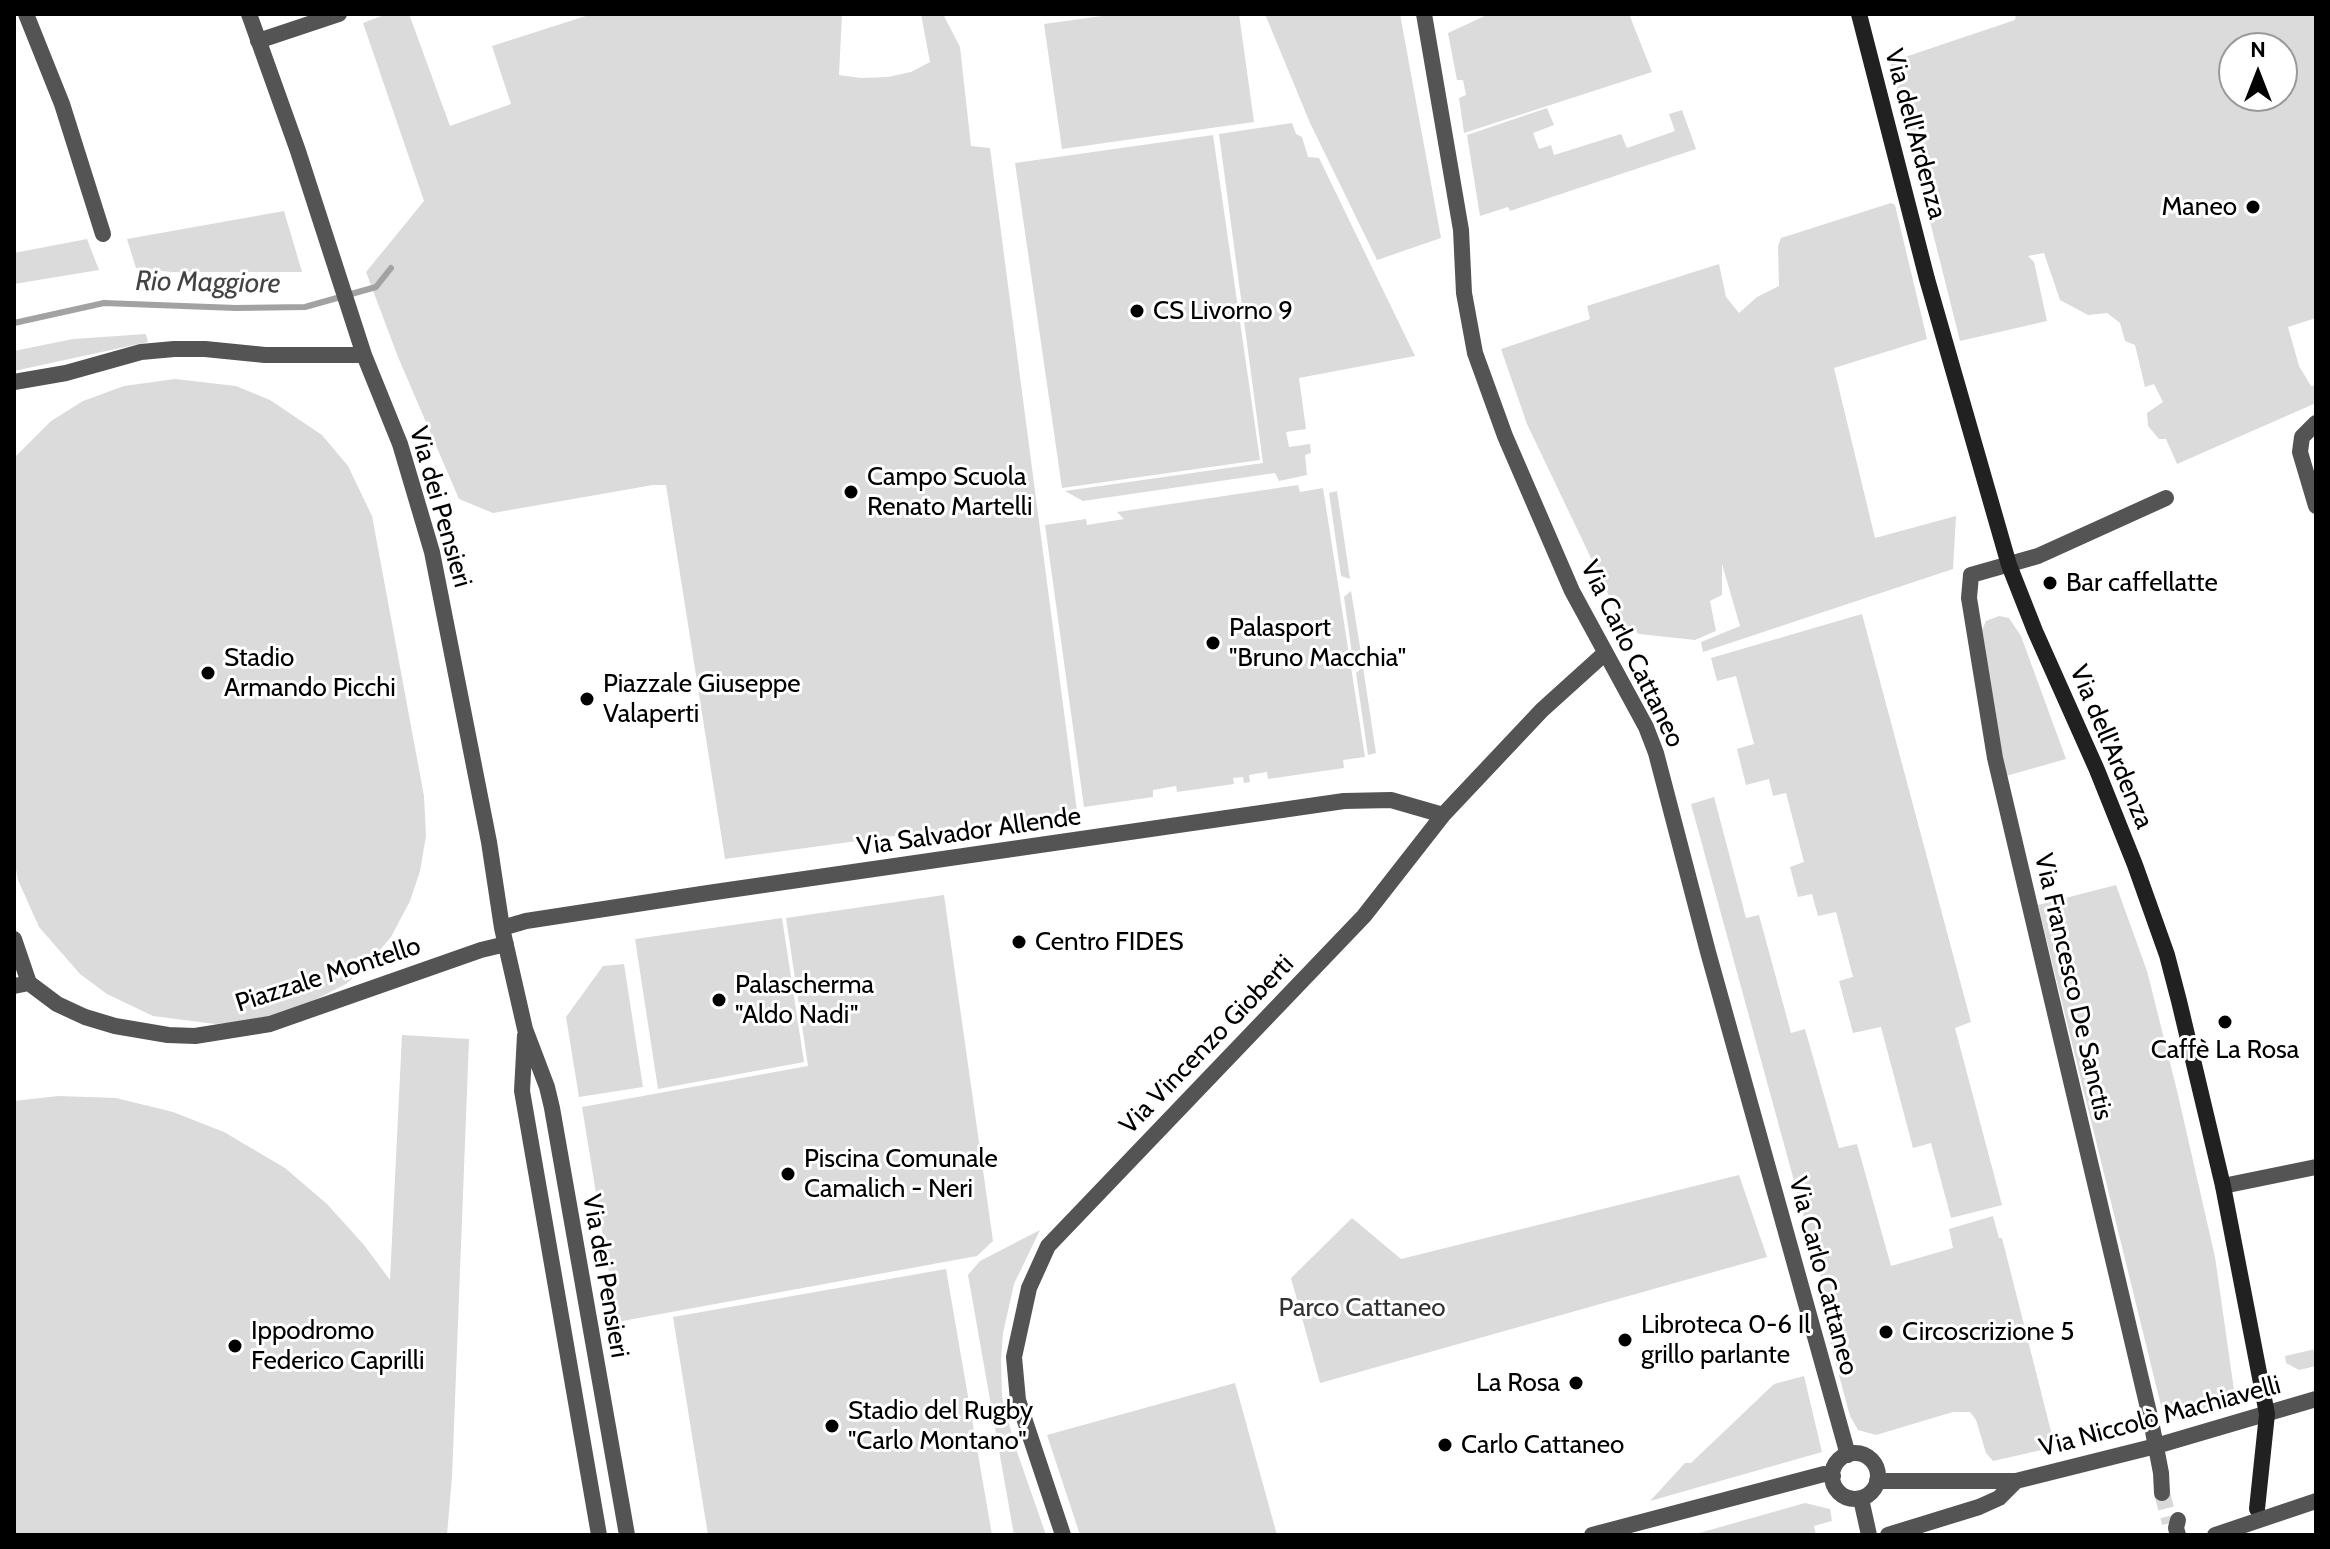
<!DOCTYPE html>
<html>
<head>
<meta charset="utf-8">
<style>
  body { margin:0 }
  #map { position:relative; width:2330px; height:1549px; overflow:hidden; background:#fff; font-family:Cabin,sans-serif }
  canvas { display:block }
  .frame { position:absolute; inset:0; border:16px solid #000; pointer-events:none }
  .north { position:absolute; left:2218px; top:32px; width:80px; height:80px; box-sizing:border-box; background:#fff; border:2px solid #999; border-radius:50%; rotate:0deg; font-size:22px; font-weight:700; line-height:32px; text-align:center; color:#000 }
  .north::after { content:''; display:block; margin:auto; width:28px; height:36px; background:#000; clip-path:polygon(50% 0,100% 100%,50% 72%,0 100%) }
</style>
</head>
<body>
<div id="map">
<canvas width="2330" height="1549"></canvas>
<div class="frame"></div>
<div class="north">N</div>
</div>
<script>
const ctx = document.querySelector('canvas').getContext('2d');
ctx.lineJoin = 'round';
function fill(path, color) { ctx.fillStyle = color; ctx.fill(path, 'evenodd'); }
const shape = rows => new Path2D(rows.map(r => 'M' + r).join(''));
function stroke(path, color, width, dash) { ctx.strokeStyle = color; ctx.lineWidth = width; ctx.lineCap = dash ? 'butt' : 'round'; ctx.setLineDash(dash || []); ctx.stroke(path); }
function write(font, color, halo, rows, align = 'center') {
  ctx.font = font + ' Cabin,sans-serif'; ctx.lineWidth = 6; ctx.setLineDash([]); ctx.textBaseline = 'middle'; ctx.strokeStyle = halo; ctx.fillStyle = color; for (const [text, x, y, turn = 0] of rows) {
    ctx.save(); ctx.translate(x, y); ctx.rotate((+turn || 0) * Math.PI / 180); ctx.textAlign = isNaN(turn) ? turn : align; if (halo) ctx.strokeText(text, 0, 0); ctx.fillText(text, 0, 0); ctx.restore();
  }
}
const green = shape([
  [387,14,409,14,450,126,511,104,492,46,592,14,842,14,839,75,861,78,888,77,911,72,930,62,921,14,943,14,960,47,971,146,990,148,1077,811,725,859,666,485,653,485,493,513,459,499,398,357,366,272,424,201,363,23],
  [1117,14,1239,14,1254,122,1062,149,1044,24],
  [1265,14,1400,14,1441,238,1377,260,1310,123],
  [1489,14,1629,14,1652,72,1464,133,1459,98,1466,95,1463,80,1457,80,1448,33],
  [2016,14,2316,14,2316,318,2288,327,2299,366,2311,386,2316,385,2316,403,2177,464,2166,439,2159,439,2148,426,2147,413,2163,402,2154,384,2145,387,2135,345,2125,341,2120,323,2107,313,2088,315,2060,300,2044,253,2028,256,2034,262,2047,321,1960,341,1890,62,2015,20],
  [2234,48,2282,48,2282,96,2234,96],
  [1547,108,1554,125,1533,133,1539,149,1551,145,1554,155,1621,134,1627,148,1675,131,1669,114,1682,110,1696,149,1510,211,1508,207,1480,216,1467,135],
  [1292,123,1296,134,1302,137,1308,157,1319,158,1415,356,1299,378,1306,429,1286,432,1289,447,1310,444,1311,453,1305,455,1307,475,1279,481,1275,473,1083,501,1065,491,1263,463,1219,134],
  [1213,135,1260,460,1062,488,1015,163],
  [1891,203,1895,205,1927,339,1834,368,1875,538,1956,516,1953,569,1703,652,1701,642,1740,626,1722,564,1722,595,1710,601,1716,631,1695,640,1639,634,1621,621,1527,424,1501,349,1590,319,1587,306,1719,264,1726,297,1739,313,1757,297,1779,286,1778,246,1781,238],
  [284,211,302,272,171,272,136,268,127,239],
  [87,239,99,270,14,284,14,253],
  [146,334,148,342,14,371,14,351,73,339],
  [175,379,236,386,270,400,322,435,348,466,372,516,424,796,426,836,420,871,410,901,391,937,368,964,346,984,293,1011,251,1021,215,1024,153,1016,107,994,80,974,39,927,18,880,14,859,14,458,51,421,83,401,124,386],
  [1298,485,1300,492,1323,488,1365,757,1343,760,1344,768,1268,779,1267,772,1249,775,1250,782,1244,783,1243,777,1233,778,1234,784,1177,792,1176,786,1153,790,1153,797,1084,807,1045,525,1086,519,1087,525,1124,519,1117,512],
  [1337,491,1350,579,1341,576,1329,493],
  [1351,591,1361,653,1352,654,1344,597],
  [1862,614,1971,1022,1955,1028,2002,1205,1951,1218,1931,1143,1913,1148,1881,1027,1853,1033,1839,981,1853,977,1836,912,1818,916,1812,894,1798,897,1790,867,1804,862,1786,793,1773,796,1769,779,1746,785,1737,749,1754,744,1736,676,1717,681,1711,658],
  [1999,616,2009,618,2021,636,2066,759,2006,776,1981,632,1986,621],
  [1363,667,1376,753,1368,755,1356,673],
  [1714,797,1746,918,1759,915,1791,1033,1805,1029,1839,1148,1857,1144,1891,1266,1953,1248,1949,1229,1993,1216,1999,1238,2002,1238,2055,1447,1993,1461,1986,1453,1976,1420,1970,1412,1953,1412,1876,1435,1858,1430,1850,1416,1816,1290,1823,1287,1691,804],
  [2116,885,2147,971,2178,1095,2215,1257,2236,1404,2165,1422,2038,905],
  [944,895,993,1241,977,1256,617,1322,582,1107,808,1066,786,918],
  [782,918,804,1062,658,1089,635,939],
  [624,964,643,1087,579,1097,566,1017,603,966],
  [402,1035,469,1039,452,1477,447,1535,14,1535,14,1101,58,1096,116,1098,173,1112,224,1132,285,1168,327,1204,364,1245,390,1280],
  [1739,1175,1767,1257,1320,1383,1291,1278,1352,1218,1401,1259],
  [1040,1230,1014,1284,1003,1333,1001,1360,1002,1397,1015,1446,1046,1535,1014,1535,968,1275,980,1261],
  [946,1269,992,1535,708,1535,673,1317],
  [2316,1349,2316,1366,2299,1370,2286,1363,2285,1356],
  [1804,1376,1822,1452,1650,1501,1685,1463,1691,1463,1774,1384],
  [1235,1383,1277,1535,1080,1535,1047,1435],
  [1805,1503,1830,1509,1832,1521,1814,1526,1816,1535,1692,1535]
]);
const stream = shape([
  [14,323,104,303,236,308,305,307,376,287,391,268]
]);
const streetTunnel = shape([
  [2162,1493,2170,1523]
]);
const street = shape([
  [26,14,62,104,103,234],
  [249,14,298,151,364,355,400,444,432,552,489,842,502,928,525,1029,547,1087,552,1108,627,1535],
  [1424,14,1461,230,1464,293,1475,353,1505,436,1572,591,1646,727,1656,753,1708,952,1848,1455],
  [258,41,339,14],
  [14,382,66,373,141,352,174,349,205,349,265,355,364,355],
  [2316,423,2302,437,2300,452,2316,506],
  [502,928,526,921,708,893,1344,801,1391,800,1443,815],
  [14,939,29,983],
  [14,986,29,983,57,1004,85,1017,115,1026,168,1035,195,1036,270,1024,481,950,506,944],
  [525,1035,522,1091,599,1535],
  [2223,1186,2316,1167],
  '1832 1476a23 23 0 1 1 46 0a23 23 0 1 1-46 0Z',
  [1877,1481,2016,1481,2156,1446,2316,1399],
  [2162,1493,2161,1473,2151,1421,1995,758,1969,598,1971,575,2038,556,2166,498],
  [1861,1499,1869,1535],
  [1063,1535,1018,1400,1014,1357,1029,1288,1048,1246,1364,916,1443,815,1542,710,1604,654],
  [1592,1535,1824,1474,1833,1476],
  [1888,1535,1979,1507,1999,1498,2016,1481],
  [2178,1535,2176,1528,2178,1520]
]);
const secondary = shape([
  [1859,14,1927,279,2009,565,2035,631,2097,770,2135,865,2167,955,2179,1001,2223,1186,2267,1414,2257,1509]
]);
const streetBridge = shape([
  [2215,1535,2316,1501]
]);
const markers = [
  [2253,207,8,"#000"],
  [1137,311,8,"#000"],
  [851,492,8,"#000"],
  [2050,583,8,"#000"],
  [1213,643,8,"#000"],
  [208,673,8,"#000"],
  [587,699,8,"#000"],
  [1019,942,8,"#000"],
  [719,1000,8,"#000"],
  [2225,1022,8,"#000"],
  [788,1174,8,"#000"],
  [1886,1332,8,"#000"],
  [1625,1340,8,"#000"],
  [235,1346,8,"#000"],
  [1576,1383,8,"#000"],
  [832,1426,8,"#000"],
  [1445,1445,8,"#000"]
];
const streetNames = [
  ["Via dell'Ardenza",1915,134,75],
  ["Via dei Pensieri",440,507,74],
  ["Via Carlo Cattaneo",1632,654,64],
  ["Via dell'Ardenza",2111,747,67],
  ["Via Salvador Allende",969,832,-8],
  ["Piazzale Montello",328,975,-18],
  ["Via Francesco De Sanctis",2073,987,77],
  ["Via Vincenzo Gioberti",1207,1045,-46],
  ["Via dei Pensieri",605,1276,80],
  ["Via Carlo Cattaneo",1823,1276,75],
  ["Via Niccolò Machiavelli",2160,1417,-15]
];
const poiNames = [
  ["Maneo",2237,207,"right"],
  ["CS Livorno 9",1153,311],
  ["Campo Scuola",867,477],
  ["Renato Martelli",867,507],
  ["Bar caffellatte",2066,583],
  ["Palasport",1229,628],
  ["\"Bruno Macchia\"",1229,658],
  ["Stadio",224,658],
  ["Armando Picchi",224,688],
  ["Piazzale Giuseppe",603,684],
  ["Valaperti",603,714],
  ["Centro FIDES",1035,942],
  ["Palascherma",735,985],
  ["\"Aldo Nadi\"",735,1015],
  ["Caffè La Rosa",2225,1050,"center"],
  ["Piscina Comunale",804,1159],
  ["Camalich - Neri",804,1189],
  ["Libroteca 0-6 Il",1641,1325],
  ["grillo parlante",1641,1355],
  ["Ippodromo",251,1331],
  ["Federico Caprilli",251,1361],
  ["Circoscrizione 5",1902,1332],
  ["La Rosa",1560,1383,"right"],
  ["Stadio del Rugby",848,1411],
  ["\"Carlo Montano\"",848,1441],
  ["Carlo Cattaneo",1461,1445]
];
const parkNames = [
  ["Parco Cattaneo",1362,1308]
];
const waterNames = [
  ["Rio Maggiore",208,283,1]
];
fill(green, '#dbdbdb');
stroke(stream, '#a2a2a2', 6);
stroke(streetTunnel, '#d9d9d9', 16, [16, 8]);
stroke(street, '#545454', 16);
stroke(secondary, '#212121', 16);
stroke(streetBridge, '#545454', 16);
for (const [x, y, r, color] of markers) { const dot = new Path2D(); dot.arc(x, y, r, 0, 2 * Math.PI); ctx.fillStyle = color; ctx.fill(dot); stroke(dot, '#fff', 3); }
write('26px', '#000', '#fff', streetNames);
write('26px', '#000', '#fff', poiNames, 'left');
write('26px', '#323232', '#fff', parkNames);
write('italic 28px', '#434343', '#fff', waterNames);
</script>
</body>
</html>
